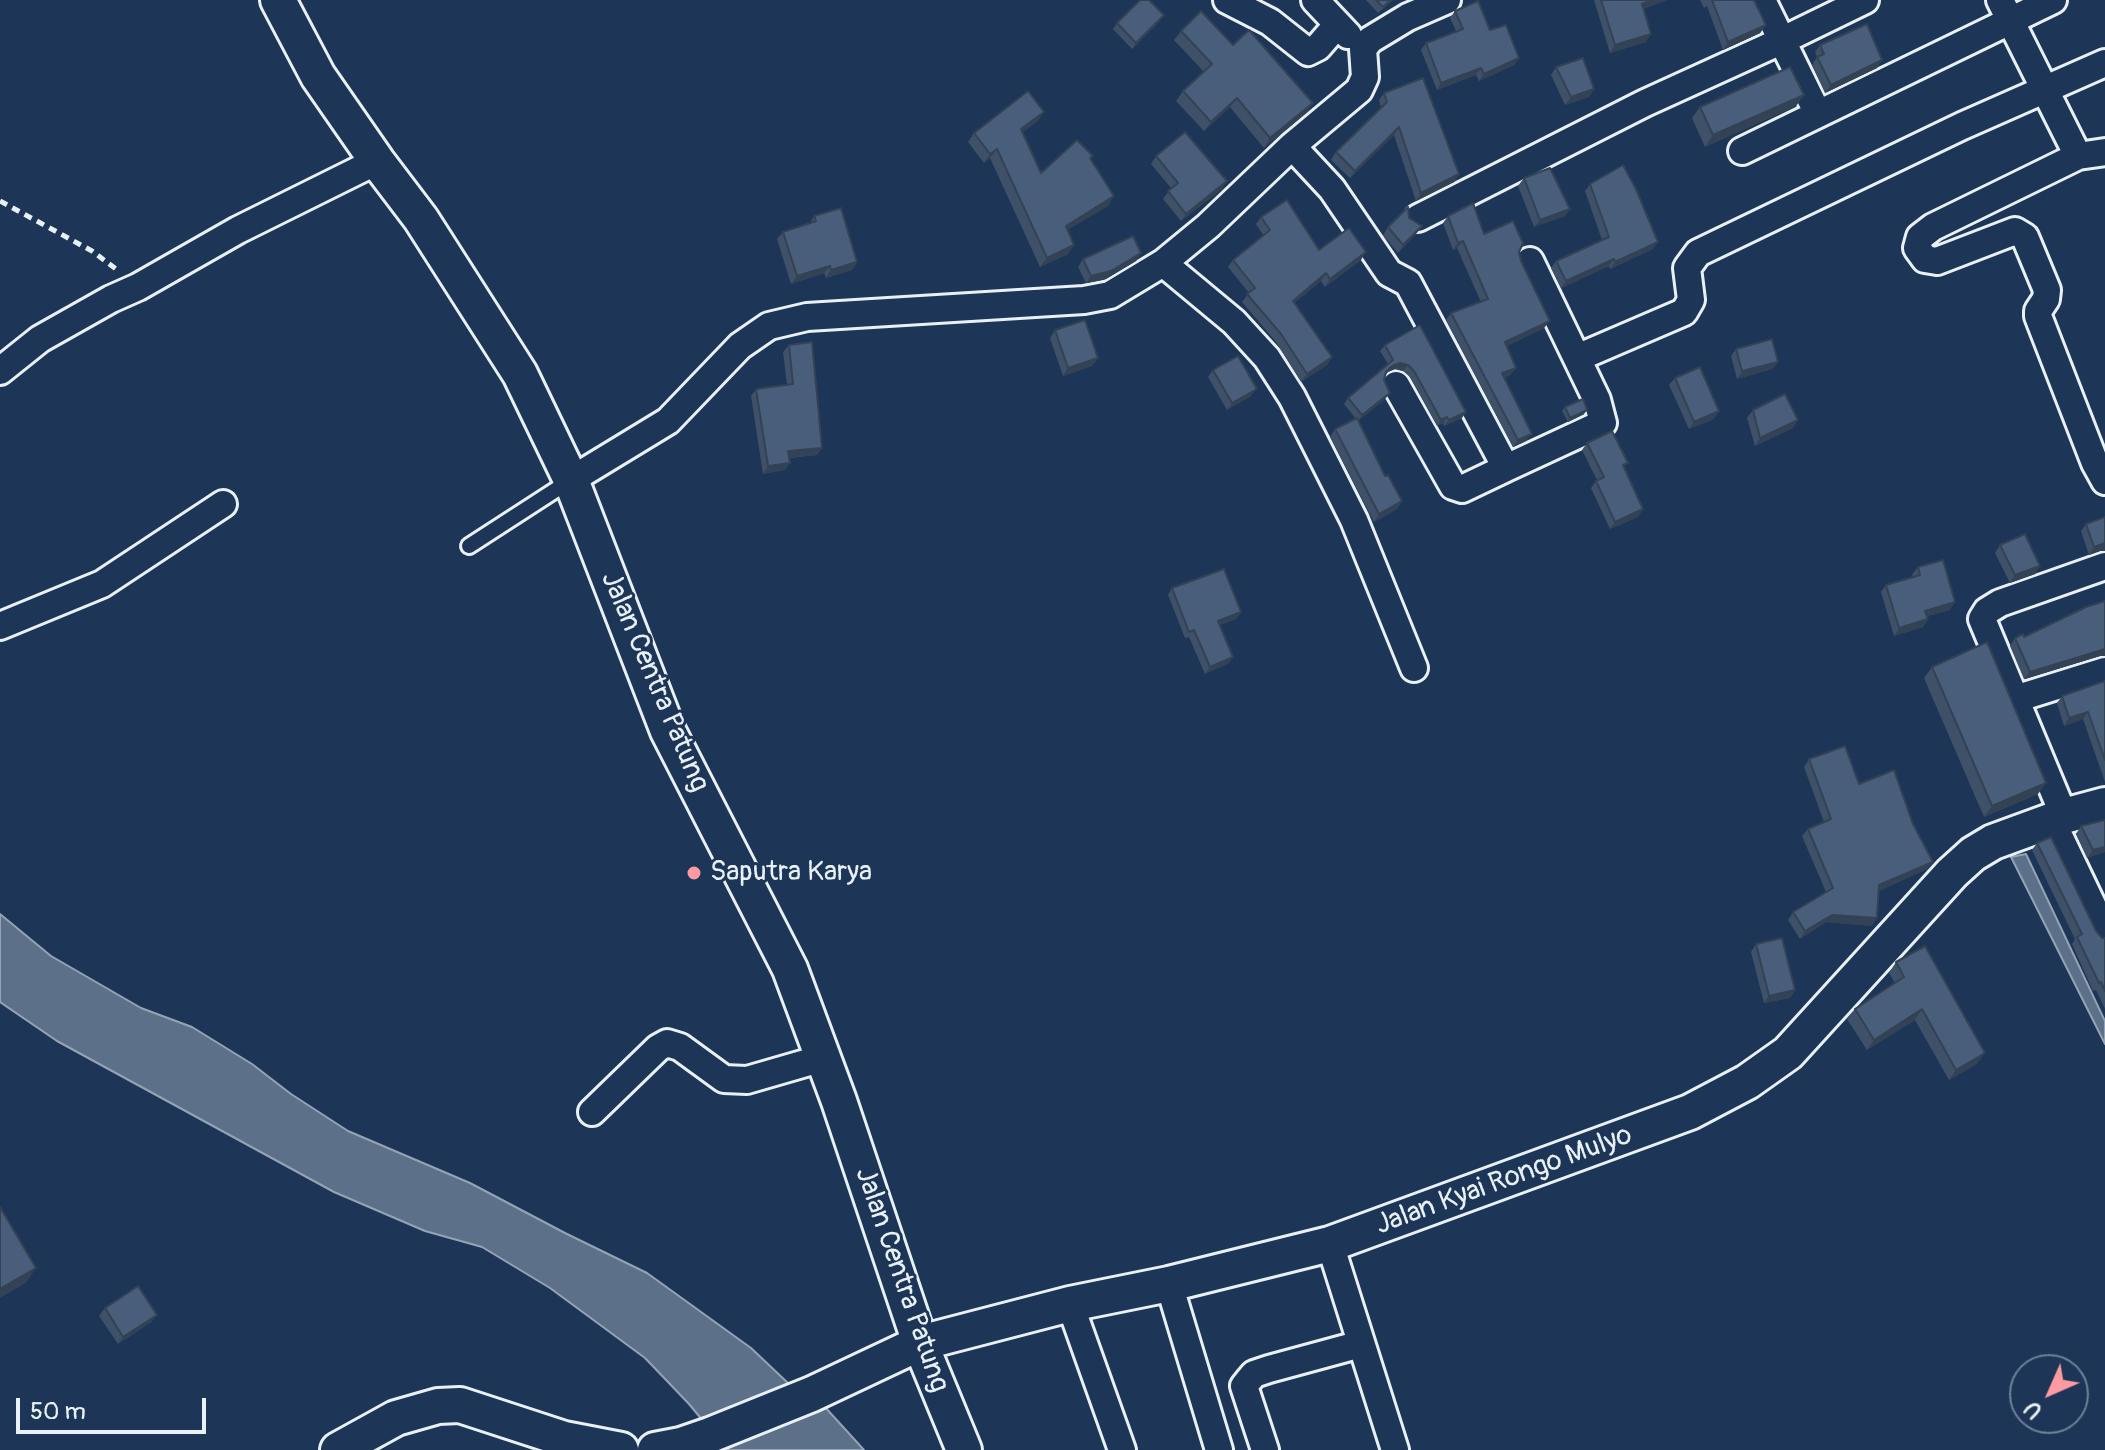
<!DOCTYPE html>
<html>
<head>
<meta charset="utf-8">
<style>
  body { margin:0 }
  #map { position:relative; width:2105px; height:1450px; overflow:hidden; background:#1d3557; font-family:Pangolin,sans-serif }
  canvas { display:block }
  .north { position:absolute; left:2009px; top:1354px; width:80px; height:80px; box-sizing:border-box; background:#1d3557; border:2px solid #6e8097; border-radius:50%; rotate:225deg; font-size:22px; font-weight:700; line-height:32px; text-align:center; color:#e8f1f8 }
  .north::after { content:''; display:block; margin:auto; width:28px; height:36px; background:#ff9aa2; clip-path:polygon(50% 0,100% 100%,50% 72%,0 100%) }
  .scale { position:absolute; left:16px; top:1398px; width:190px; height:36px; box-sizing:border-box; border:4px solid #e8f1f8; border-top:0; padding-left:10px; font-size:24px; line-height:28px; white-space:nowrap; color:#e8f1f8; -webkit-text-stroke:6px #1d3557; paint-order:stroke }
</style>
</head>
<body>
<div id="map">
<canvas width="2105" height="1450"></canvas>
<div class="north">U</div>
<div class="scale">50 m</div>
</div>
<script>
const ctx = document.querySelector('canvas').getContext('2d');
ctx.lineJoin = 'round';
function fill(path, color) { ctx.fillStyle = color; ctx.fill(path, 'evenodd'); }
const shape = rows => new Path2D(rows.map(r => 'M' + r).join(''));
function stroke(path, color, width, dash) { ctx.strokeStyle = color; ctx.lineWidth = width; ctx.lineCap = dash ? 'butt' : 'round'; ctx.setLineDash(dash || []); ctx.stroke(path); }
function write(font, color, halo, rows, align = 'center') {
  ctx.font = font + ' Pangolin,sans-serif'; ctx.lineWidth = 6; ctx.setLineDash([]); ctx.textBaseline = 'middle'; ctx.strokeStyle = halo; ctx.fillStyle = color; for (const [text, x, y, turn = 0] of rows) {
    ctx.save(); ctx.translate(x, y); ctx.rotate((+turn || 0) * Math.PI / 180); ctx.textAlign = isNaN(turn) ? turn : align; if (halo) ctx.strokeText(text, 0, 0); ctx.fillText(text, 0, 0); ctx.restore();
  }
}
const water = shape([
  [2026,854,2105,1021,2105,1044,2011,857,2026,854],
  [0,914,51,956,141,1008,192,1027,252,1064,291,1094,348,1131,470,1183,565,1233,647,1273,751,1348,808,1402,824,1406,864,1450,727,1450,689,1404,645,1358,550,1288,482,1247,425,1231,334,1192,57,1041,0,1002,0,914]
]);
const path = shape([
  [0,201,92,251,116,269]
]);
const service = shape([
  [469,546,571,480]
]);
const minor = shape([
  [1227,0,1270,22,1308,52,1318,47,1337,25],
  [1315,0,1348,35],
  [1762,0,1818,114],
  [2000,0,2078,156,2105,152],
  [1292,146,1332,189,1389,273,1408,283,1506,468,1603,423,1597,400,1530,261],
  [1742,151,2053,0],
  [2078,156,1933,227,1920,237,1917,248,1925,259,1937,261,2015,231,2025,237,2047,290,2046,299,2038,311,2038,316,2095,463,2105,481],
  [1418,218,1645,103,1781,41,1865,0],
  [1163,263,1234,322,1267,358,1292,397,1354,520,1414,668],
  [1577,358,1684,312,1691,300,1687,268,1698,253,1962,126,2105,63],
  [0,371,40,339,111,299,138,287,238,230,377,161],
  [1396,385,1453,486,1462,489,1506,468],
  [571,480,668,421,740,346,769,326,807,317,1084,300,1110,295,1163,263,1208,226,1292,146,1359,90,1365,77,1363,49,1370,40,1408,17,1447,0],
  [0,626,102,584,223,504],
  [2015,699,2105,671],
  [2064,816,1982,619,1987,611,2000,603,2105,566],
  [2052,821,2105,932],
  [592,1112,658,1048,667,1043,680,1047,724,1079,747,1080,823,1058],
  [1330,1244,1395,1450],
  [1169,1284,1219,1450],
  [1070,1304,1122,1450],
  [1265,1450,1244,1386,1248,1381,1254,1374,1269,1369,1361,1344]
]);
const tertiary = shape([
  [278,0,318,76,377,161,421,219,520,374,571,480,668,731,790,969,839,1101,920,1343,964,1450],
  [338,1450,396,1418,438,1406,460,1405,564,1439,621,1450],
  [655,1450,681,1445,710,1435,812,1394,920,1343,1070,1304,1169,1284,1330,1244,1690,1112,1747,1082,1788,1053,1952,873,1973,854,1993,842,2064,816,2105,805]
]);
const wall = shape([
  [1366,0,1393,0,1378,13],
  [1594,0,1667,0,1643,9,1646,42,1610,53],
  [1700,0,1754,0,1766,25,1760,33,1723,50,1707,6,1704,8],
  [1455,11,1490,30,1519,58,1514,65,1479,81,1476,75,1437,90,1421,50,1426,43,1456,31,1450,18],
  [1160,21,1132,49,1113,29,1117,23],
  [1181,31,1233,45,1313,103,1307,112,1264,148,1230,107,1204,131,1176,101,1183,91,1204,72,1174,40],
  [1820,45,1877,68,1825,93,1812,65,1817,57,1815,52],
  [1556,67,1594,89,1589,97,1565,105,1551,75],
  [1384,93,1459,174,1454,182,1416,201,1394,135,1350,178,1331,160,1336,152,1381,108,1379,100],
  [1804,95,1796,106,1705,147,1692,118,1700,107],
  [1038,121,1023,132,1041,173,1091,159,1108,206,1067,230,1068,254,1040,267,990,158,984,163,968,142,974,133],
  [1156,156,1222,189,1181,221,1163,199,1171,188,1151,164],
  [1524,178,1570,209,1565,216,1534,227,1518,186],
  [1590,184,1653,249,1610,269,1609,266,1561,288,1551,268,1556,261,1602,240,1585,191],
  [814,216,857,262,852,270,826,278,824,273,791,284,777,239,783,232,810,223],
  [1448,216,1519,252,1521,261,1544,328,1506,346,1516,368,1510,375,1504,378,1526,441,1513,447,1446,320,1451,313,1481,302,1457,248,1453,250,1443,223],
  [1261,217,1319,250,1361,260,1325,287,1321,281,1294,303,1332,357,1327,365,1301,382,1276,342,1242,302,1249,293,1228,267,1233,260,1263,235,1256,224],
  [1409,218,1416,234,1398,253,1383,235,1388,227],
  [1141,253,1136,261,1106,279,1086,283,1078,267,1083,259],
  [1420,325,1462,418,1444,426,1443,423,1437,426,1410,377,1403,371,1395,369,1388,372,1386,374,1384,380,1385,399,1358,421,1385,476,1402,501,1397,509,1374,522,1330,437,1335,429,1356,419,1344,404,1348,398,1388,364,1380,351,1385,345],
  [1055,330,1098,358,1092,366,1063,376,1050,338],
  [789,345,822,448,817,455,789,458,790,463,784,470,763,474,751,396,756,389,787,385,783,352],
  [1736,349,1778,362,1772,369,1737,379,1731,356],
  [1213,370,1251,396,1227,410,1208,377],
  [1675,378,1714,419,1689,429,1669,385],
  [1565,407,1584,414,1568,422,1562,411],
  [1753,410,1793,428,1755,446,1747,418],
  [1587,443,1624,468,1643,509,1638,517,1610,529,1591,488,1597,480,1582,450],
  [2105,517,2105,551,2100,551,2089,555,2081,531,2086,524],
  [2000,545,2040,566,2035,574,2010,583,1995,553],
  [1918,567,1950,610,1927,616,1928,619,1923,627,1894,636,1881,592,1886,585,1913,577,1912,575],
  [1172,588,1241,612,1236,619,1220,625,1229,663,1205,674,1189,637,1185,638,1168,595],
  [2024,637,2100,656,2024,679,2010,646,2015,638],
  [1932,667,2038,794,1984,817,1924,678],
  [2105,681,2105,782,2083,719,2064,726,2057,703,2062,696],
  [1809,759,1859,784,1913,824,1933,862,1927,869,1879,891,1872,926,1826,922,1800,939,1788,920,1793,912,1826,892,1802,836,1808,829,1824,822,1804,767],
  [2105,820,2105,852,2087,858,2076,834,2081,826],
  [2037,843,2096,931,2102,938,2105,938,2105,1009,2096,990,2093,991,2072,944,2075,939,2032,850],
  [1756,944,1795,990,1790,998,1764,1003,1751,952],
  [1896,962,1977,1064,1949,1080,1915,1020,1867,1050,1847,1019,1855,1009,1895,983,1889,973],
  [105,1308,157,1315,151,1322,118,1344,99,1316]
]);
const shadedWall = shape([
  [1652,0,1667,0,1637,11,1642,4],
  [1164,15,1160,21,1132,49,1136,43],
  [1766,25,1760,33,1723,50,1728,42],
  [1651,34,1646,42,1610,53,1615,45],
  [1519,58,1514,65,1479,81,1484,74],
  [1882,60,1877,68,1825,93,1831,85],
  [1481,68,1476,75,1437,90,1441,83],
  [1594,89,1589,97,1565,105,1571,97],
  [1804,95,1796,106,1705,147,1713,135],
  [1237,98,1230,107,1204,131,1211,122],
  [1313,103,1307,112,1264,148,1270,138],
  [1044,112,1038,121,1015,138,1021,129],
  [1399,127,1394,135,1350,178,1355,171],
  [997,149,990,158,984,163,990,154],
  [1459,174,1454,182,1416,201,1421,193],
  [1227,181,1222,189,1181,221,1186,214],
  [1114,196,1108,206,1059,235,1066,226],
  [1570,209,1565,216,1534,227,1540,220],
  [1422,226,1416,234,1398,253,1403,245],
  [1463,241,1457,248,1453,250,1458,243],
  [1658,242,1653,249,1610,269,1615,262],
  [1074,245,1068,254,1040,267,1047,258],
  [1366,252,1361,260,1325,287,1330,279],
  [1141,253,1136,261,1106,279,1086,283,1091,276],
  [1614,259,1609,266,1561,288,1566,281],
  [857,262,852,270,826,278,831,270],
  [830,266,824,273,791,284,797,276],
  [1326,273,1321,281,1288,308,1293,301],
  [1550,321,1544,328,1500,350,1505,342],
  [1332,357,1327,365,1301,382,1307,374],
  [1098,358,1092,366,1063,376,1068,368],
  [1778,362,1772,369,1737,379,1742,371],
  [1400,363,1408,365,1403,371,1395,369,1388,372,1382,378,1392,366],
  [1516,368,1510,375,1497,381,1502,373],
  [1257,389,1251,396,1227,410,1232,403],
  [1390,393,1385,399,1358,421,1362,415],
  [1587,410,1584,414,1568,422,1570,418],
  [1719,411,1714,419,1689,429,1694,422],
  [1466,412,1462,418,1444,426,1449,420],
  [1447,417,1443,423,1437,426,1441,420],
  [1798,420,1793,428,1755,446,1760,438],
  [1532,434,1526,441,1513,447,1518,440],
  [822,448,817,455,783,458,788,451],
  [790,463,784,470,763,474,768,466],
  [1402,501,1397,509,1374,522,1379,514],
  [1643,509,1638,517,1610,529,1615,522],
  [2105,543,2105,551,2100,551,2089,555,2094,547],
  [2040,566,2035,574,2010,583,2015,575],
  [1955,602,1950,610,1920,618,1925,611],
  [1241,612,1236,619,1213,628,1218,621],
  [1928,619,1923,627,1894,636,1899,628],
  [2105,649,2105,656,2100,656,2024,679,2030,672],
  [1233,657,1229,663,1205,674,1210,667],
  [2088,712,2083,719,2064,726,2069,718],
  [2046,783,2038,794,1984,817,1992,806],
  [2105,847,2105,852,2087,858,2093,850],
  [1933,862,1927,869,1874,893,1879,885],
  [1832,915,1877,918,1872,926,1826,922,1800,939,1805,931],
  [1795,990,1790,998,1764,1003,1769,996],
  [1922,1009,1915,1020,1867,1050,1874,1040],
  [1985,1053,1977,1064,1949,1080,1956,1070],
  [36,1268,26,1283,0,1298,0,1289],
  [157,1315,151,1322,118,1344,123,1337]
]);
const building = shape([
  [1140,0,1149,0,1164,15,1136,43,1117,23,1140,0],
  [1376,0,1391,0,1383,7,1376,0],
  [1601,0,1652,0,1642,4,1651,34,1615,45,1601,0],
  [1712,0,1754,0,1766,25,1728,42,1712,0],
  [1478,1,1490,30,1506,25,1519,58,1484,74,1481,68,1441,83,1426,43,1463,29,1455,11,1478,1],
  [1201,11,1233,45,1249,30,1313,103,1270,138,1237,98,1211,122,1183,91,1212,64,1181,31,1201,11],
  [1867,24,1882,60,1831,85,1817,57,1824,54,1820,45,1867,24],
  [1583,58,1594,89,1571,97,1556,67,1583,58],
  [1790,67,1804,95,1713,135,1700,107,1790,67],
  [1423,78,1459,174,1421,193,1399,127,1355,171,1336,152,1387,102,1384,93,1423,78],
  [1028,91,1044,112,1021,129,1041,173,1077,140,1093,156,1090,158,1114,196,1066,226,1074,245,1047,258,997,149,990,154,974,133,1028,91],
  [1185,132,1227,181,1186,214,1168,191,1178,183,1156,156,1185,132],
  [1623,165,1636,189,1658,242,1615,262,1614,259,1566,281,1556,261,1609,237,1590,184,1623,165],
  [1550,168,1570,209,1540,220,1524,178,1550,168],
  [1287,200,1319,250,1349,228,1366,252,1330,279,1326,273,1293,301,1332,357,1307,374,1281,334,1247,294,1255,288,1233,260,1270,230,1261,217,1287,200],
  [1473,203,1484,234,1513,221,1523,243,1519,252,1521,261,1550,321,1505,342,1516,368,1502,373,1532,434,1518,440,1451,313,1488,299,1463,241,1458,243,1448,216,1473,203],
  [1408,207,1409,218,1422,226,1403,245,1388,227,1408,207],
  [841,208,857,262,831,270,830,266,797,276,783,232,816,221,814,216,841,208],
  [1133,236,1141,253,1111,271,1091,276,1083,259,1133,236],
  [1085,320,1098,358,1068,368,1055,330,1085,320],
  [1420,325,1466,412,1449,420,1447,417,1441,420,1414,371,1408,365,1400,363,1392,366,1386,372,1384,380,1390,393,1362,415,1348,398,1393,360,1385,345,1420,325],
  [1772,339,1778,362,1742,371,1736,349,1772,339],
  [812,342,822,448,788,451,790,463,768,466,756,389,793,384,789,345,812,342],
  [1238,356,1257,389,1232,403,1213,370,1238,356],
  [1700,367,1719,411,1694,422,1675,378,1700,367],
  [1785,394,1798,420,1760,438,1753,410,1785,394],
  [1583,399,1587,410,1570,418,1565,407,1583,399],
  [1357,418,1385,476,1388,475,1402,501,1379,514,1335,429,1357,418],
  [1612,431,1628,463,1623,465,1643,509,1615,522,1596,481,1604,477,1587,443,1612,431],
  [2105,517,2105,543,2094,547,2086,524,2105,517],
  [2025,534,2040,566,2015,575,2000,545,2025,534],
  [1943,560,1955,602,1925,611,1928,619,1899,628,1886,585,1920,575,1918,567,1943,560],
  [1224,569,1241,612,1218,621,1233,657,1210,667,1194,630,1189,632,1172,588,1224,569],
  [2105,601,2105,649,2030,672,2015,638,2023,634,2024,637,2086,607,2105,601],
  [1987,642,2046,783,1992,806,1932,667,1987,642],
  [2105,681,2105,760,2088,712,2069,718,2062,696,2105,681],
  [1845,746,1859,784,1894,770,1913,824,1933,862,1879,885,1877,918,1832,915,1805,931,1793,912,1833,888,1808,829,1831,819,1809,759,1845,746],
  [2105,820,2105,847,2093,850,2081,826,2105,820],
  [2051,837,2096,931,2102,938,2105,938,2105,991,2101,982,2099,983,2077,937,2082,934,2037,843,2051,837],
  [1782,938,1795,990,1769,996,1756,944,1782,938],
  [1925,946,1985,1053,1956,1070,1922,1009,1874,1040,1855,1009,1904,977,1896,962,1925,946],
  [0,1207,36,1268,0,1289,0,1207],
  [138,1286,157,1315,123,1337,105,1308,138,1286]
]);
const markers = [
  [694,873,8,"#ff9aa2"]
];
const streetNames = [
  ["Jalan Centra Patung",654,682,67],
  ["Jalan Kyai Rongo Mulyo",1504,1181,-20],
  ["Jalan Centra Patung",901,1280,71]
];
const poiNames = [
  ["Saputra Karya",710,873]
];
fill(water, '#5d7089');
stroke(water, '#95a4b5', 2);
stroke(service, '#e8f1f8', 20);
stroke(minor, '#e8f1f8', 32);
stroke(tertiary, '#e8f1f8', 40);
stroke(path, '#e8f1f8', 5, [8, 6]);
stroke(service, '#1d3557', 14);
stroke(minor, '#1d3557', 26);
stroke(tertiary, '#1d3557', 34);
fill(wall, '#3f5169');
fill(shadedWall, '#334255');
fill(building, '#495e7a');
stroke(building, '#334255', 2);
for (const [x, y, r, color] of markers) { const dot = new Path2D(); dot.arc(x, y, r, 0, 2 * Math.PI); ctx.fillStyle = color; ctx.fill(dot); stroke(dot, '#1d3557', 3); }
write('28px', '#e8f1f8', '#1d3557', streetNames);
write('28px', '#e8f1f8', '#1d3557', poiNames, 'left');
</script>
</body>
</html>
